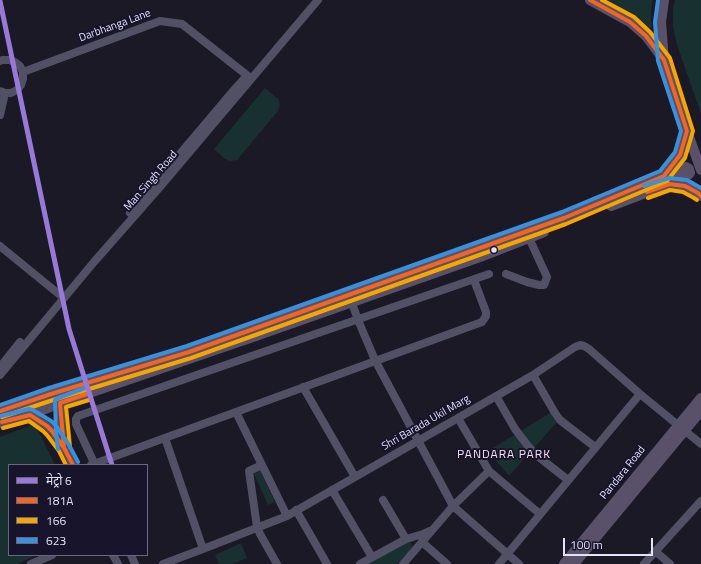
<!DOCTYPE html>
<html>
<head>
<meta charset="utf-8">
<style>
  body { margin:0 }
  #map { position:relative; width:701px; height:564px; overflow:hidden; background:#1b1926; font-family:"Titillium Web","Noto Sans Devanagari",sans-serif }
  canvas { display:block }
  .legend { position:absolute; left:8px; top:464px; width:140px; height:92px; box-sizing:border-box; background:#17142b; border:1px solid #69667f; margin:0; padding:5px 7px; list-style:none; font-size:12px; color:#e3e1fc }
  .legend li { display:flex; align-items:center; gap:8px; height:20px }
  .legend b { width:20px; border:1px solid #69667f }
  .scale { position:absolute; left:563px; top:538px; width:90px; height:18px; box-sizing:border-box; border:2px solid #e3e1fc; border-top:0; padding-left:5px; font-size:12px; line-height:14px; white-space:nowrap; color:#e3e1fc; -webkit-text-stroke:3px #17142b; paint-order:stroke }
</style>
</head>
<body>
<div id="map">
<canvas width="701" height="564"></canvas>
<ul class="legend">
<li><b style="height:5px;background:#9979d8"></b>मेट्रो 6</li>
<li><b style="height:5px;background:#f26522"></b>181A</li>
<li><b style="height:5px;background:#f7a600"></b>166</li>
<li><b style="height:5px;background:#3a90db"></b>623</li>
</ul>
<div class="scale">100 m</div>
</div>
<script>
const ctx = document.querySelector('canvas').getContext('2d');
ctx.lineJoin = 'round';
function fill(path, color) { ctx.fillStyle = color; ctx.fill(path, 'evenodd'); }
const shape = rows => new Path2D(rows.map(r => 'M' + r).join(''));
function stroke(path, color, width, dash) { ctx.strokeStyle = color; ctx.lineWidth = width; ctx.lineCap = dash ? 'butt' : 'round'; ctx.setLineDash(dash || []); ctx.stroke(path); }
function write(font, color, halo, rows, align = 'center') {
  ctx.font = font + ' "Titillium Web",sans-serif'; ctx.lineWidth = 4; ctx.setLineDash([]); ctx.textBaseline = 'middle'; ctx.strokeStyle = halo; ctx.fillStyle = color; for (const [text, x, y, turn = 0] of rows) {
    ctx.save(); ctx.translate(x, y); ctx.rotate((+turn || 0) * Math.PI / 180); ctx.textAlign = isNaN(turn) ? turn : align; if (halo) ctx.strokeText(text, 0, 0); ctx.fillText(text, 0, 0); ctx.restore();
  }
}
const green = shape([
  [601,0,653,0,651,11,651,21,652,27,647,30,633,17,626,12],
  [675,0,701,0,701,114,677,45,673,27,673,9],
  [265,88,278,99,280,103,278,111,237,160,230,161,225,159,214,149],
  [550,413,557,422,509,476,488,451],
  [35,424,55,465,9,465,9,555,32,555,33,557,17,564,0,564,0,437],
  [260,470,275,502,268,505,254,474],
  [409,540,413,547,397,564,362,564],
  [241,543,247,558,232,564,219,564,215,555]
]);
const minor = shape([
  [0,61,2,60,9,60,15,62,20,66,23,72,23,79,21,85,17,90,11,93,5,93,0,91],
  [23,72,160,21,182,24,248,76],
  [0,115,5,93],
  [130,213,233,91,244,79],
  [0,246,60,295],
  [506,274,527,282,539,285,544,285,547,277,529,238],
  [352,303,358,320,375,360,453,506,519,564],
  [1,366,20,342],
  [0,375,94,262,159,188,318,0],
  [533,375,555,413,560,420,595,447],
  [303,387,355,477],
  [496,396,515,429,528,446,535,454,568,480],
  [60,403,62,431,64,445],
  [236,412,287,516],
  [30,415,47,426,52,431,64,448,73,465],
  [458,418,489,471,540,514],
  [165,438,203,549],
  [91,465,482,322,486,316,486,312,474,280],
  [95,465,76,424,76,419,78,416,489,274],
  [262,465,249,471,257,527,260,534,277,564],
  [332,490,372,557],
  [383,500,406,539],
  [296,510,327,564],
  [422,542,447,564],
  [655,551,670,564],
  [113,555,118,564],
  [131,555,135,564],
  [31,564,52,555],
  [163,564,203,549,287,516,533,375,575,347,580,345,584,346,589,349,640,394,701,444],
  [360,564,406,539,423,534,430,531],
  [403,564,453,506,489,471],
  [499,564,640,394],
  [644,564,701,501]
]);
const major = shape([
  [590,0,630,22,646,36,664,60],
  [664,0,661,22,664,60,687,131,701,170],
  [664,176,686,167,689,169,690,173,688,175,669,183],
  [611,206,669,184,685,186,698,193,701,196],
  [0,411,51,394,189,352,564,218,664,176,680,155,687,131],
  [0,423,30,415,60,403,253,337,480,257,544,232],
  [564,564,701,398],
  [574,564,701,411]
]);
const bus1 = shape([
  [647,192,669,184,685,186,698,193,701,196],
  [0,411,51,394,189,352,564,218,664,176,680,155,687,131,664,60,646,36,630,22,590,0],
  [2,422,30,415,47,426,52,431,66,451],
  [73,465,64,448,60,403,87,394]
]);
const bus2 = shape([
  [648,198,670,190,683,192,694,198,697,200],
  [2,417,53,400,191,358,566,224,667,181,685,158,693,131,670,58,650,32,634,17,602,0],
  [3,428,29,421,43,431,47,435,59,451,66,465],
  [70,447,66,407,89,400]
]);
const bus3 = shape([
  [644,186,669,178,687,180,701,188],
  [0,405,49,388,187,346,562,212,660,171,675,152,681,131,658,61,655,22,658,0],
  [1,416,29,409,33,410,51,421,57,427,69,445,78,462],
  [58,449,56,431,55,400,58,398,85,388]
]);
const metro1 = shape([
  [0,1,69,329,112,465]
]);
const markers = [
  [494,250,3.5,"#e3e1fc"]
];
const streetNames = [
  ["Darbhanga Lane",115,26,-20],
  ["Man Singh Road",151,181,-49],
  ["Shri Barada Ukil Marg",426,423,-30],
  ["Pandara Road",623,473,-51]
];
const neighbourhoodNames = [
  ["PANDARA PARK",504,455]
];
fill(green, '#183030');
stroke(minor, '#515065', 8);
stroke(major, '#585169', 10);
stroke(bus1, '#f26522', 4);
stroke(bus2, '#f7a600', 4);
stroke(bus3, '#3a90db', 4);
stroke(metro1, '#9979d8', 5);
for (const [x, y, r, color] of markers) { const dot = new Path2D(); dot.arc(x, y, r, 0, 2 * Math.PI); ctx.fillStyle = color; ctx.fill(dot); stroke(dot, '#17142b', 1.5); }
write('11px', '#e3e1fc', '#17142b', streetNames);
ctx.letterSpacing = '1px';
write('12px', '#fce3f4', '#17142b', neighbourhoodNames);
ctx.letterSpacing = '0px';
</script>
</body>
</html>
